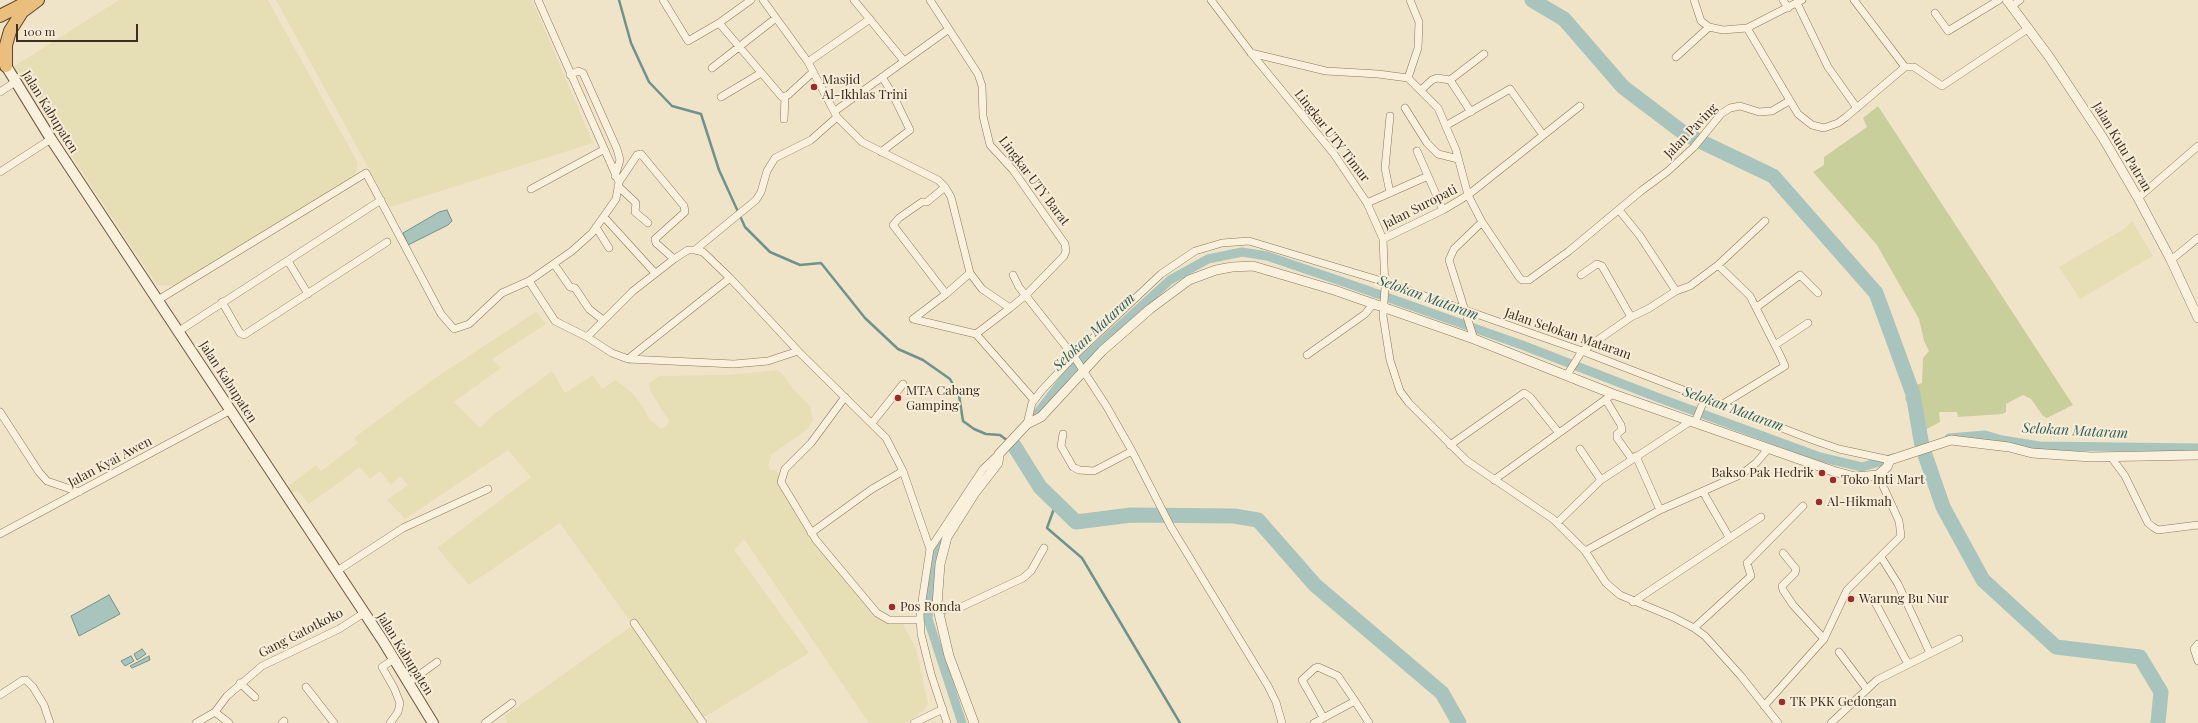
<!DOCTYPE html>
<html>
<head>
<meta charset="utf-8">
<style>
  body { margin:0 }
  #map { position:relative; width:2198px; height:723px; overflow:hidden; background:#f0e4c8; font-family:"Playfair Display",serif }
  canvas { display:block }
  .scale { position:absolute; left:16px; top:24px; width:122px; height:18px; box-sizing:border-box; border:2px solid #3d2e20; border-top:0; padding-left:5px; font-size:12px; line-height:14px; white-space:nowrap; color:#3d2e20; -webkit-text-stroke:3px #f7eed8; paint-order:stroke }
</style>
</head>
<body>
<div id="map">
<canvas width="2198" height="723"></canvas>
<div class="scale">100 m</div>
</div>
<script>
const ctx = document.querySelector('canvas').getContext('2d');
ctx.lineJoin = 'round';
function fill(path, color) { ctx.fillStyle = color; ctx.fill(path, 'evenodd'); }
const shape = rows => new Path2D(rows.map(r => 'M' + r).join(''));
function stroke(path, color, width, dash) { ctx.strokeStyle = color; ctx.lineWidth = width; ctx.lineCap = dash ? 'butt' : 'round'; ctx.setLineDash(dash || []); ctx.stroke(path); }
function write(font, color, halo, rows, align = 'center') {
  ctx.font = font + ' "Playfair Display",serif'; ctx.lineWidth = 4; ctx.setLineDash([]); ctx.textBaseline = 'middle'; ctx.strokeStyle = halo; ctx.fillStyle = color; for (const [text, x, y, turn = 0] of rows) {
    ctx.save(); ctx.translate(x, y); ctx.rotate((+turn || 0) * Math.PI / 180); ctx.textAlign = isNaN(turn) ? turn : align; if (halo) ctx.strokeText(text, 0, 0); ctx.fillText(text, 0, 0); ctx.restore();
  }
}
const farmland = shape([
  [119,0,268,0,358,163,355,175,176,286,157,285,13,67],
  [276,0,532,0,593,143,390,207],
  [2132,221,2153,256,2080,299,2059,267,2124,229],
  [536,312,546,324,492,359,501,368,454,402,480,428,489,418,552,371,565,393,593,375,602,389,616,380,632,393,643,407,650,420,661,429,667,426,669,421,650,390,649,383,659,376,727,375,778,370,785,377,793,389,810,406,813,420,808,429,772,454,768,465,770,470,775,470,779,475,783,493,786,497,795,500,814,539,884,618,902,622,916,649,928,704,924,710,906,723,869,723,744,539,734,550,809,653,703,718,706,723,507,723,505,716,633,625,560,523,469,585,437,548,531,477,508,450,405,519,387,500,408,485,400,476,391,485,380,471,370,479,360,467,309,504,297,490,292,494,287,487,316,465,321,471,358,443,354,438,435,378]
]);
const green = shape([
  [1878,106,2073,405,2047,418,2043,416,2031,399,2023,395,2006,404,2006,412,2002,414,1958,417,1957,412,1939,412,1940,422,1923,431,1919,431,1913,423,1910,408,1905,399,1908,388,1922,383,1923,358,1929,351,1924,341,1919,319,1877,245,1813,172,1824,165,1824,157,1867,127,1863,118]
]);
const water = shape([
  [447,210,452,221,448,225,408,245,403,233,439,212,447,210],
  [109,595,120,614,79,636,71,616,109,595],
  [142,649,146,654,137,660,134,654,142,649],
  [131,656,134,661,125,666,121,661,131,656],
  [149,656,150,660,132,668,130,666,149,656]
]);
const stream = shape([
  [619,0,631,43,649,82,672,106,701,114,719,170,745,227,770,252,800,265,821,263,865,318,898,349,923,360,950,379,959,395,963,421,974,429,986,434,1000,435,1008,441],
  [1056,503,1047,528,1082,558,1180,723]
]);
const canal = shape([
  [1030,423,1069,372,1170,280,1208,259,1242,252,1267,256,1358,287,1522,345,1659,398,1820,457,1862,467,1893,458],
  [1949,438,1985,435,2002,440,2040,446,2198,448],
  [947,527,931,572,928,619,962,723]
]);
const river = shape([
  [1532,0,1564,19,1623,87,1685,134,1773,176,1876,293,1913,394,1922,446,1943,507,1983,580,2056,647,2140,657,2161,692,2158,723],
  [1013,444,1040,487,1076,522,1131,515,1234,516,1258,520,1315,585,1442,693,1459,723]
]);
const minor = shape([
  [663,0,688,41,719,23,751,0],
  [763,0,808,62,837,117,862,142,938,180,945,187,951,197,970,273,982,289,1010,308,1026,295,1064,256,1066,251,1065,244,1013,170,990,145,983,116,982,86,978,74,930,0],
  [854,0,904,61],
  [1211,0,1251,53,1334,154,1367,203,1383,239,1385,288,1383,316,1390,360,1400,391,1409,403,1467,461,1553,519,1585,551,1606,583,1620,595,1673,617,1694,628,1705,636,1741,676,1778,723],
  [1694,0,1701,21,1709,27,1723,30,1747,28,1802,0],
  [1783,0,1788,8],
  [1854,0,1905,67],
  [1797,3,1828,67,1857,108],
  [2012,6,2020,0],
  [1935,13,1948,31,1999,0],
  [719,23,782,97,788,95,813,72],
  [1747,28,1798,114,1812,125,1824,128,1838,123,1846,117,1905,67,1914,67,1942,86,2029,28],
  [1251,53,1326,71,1378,74,1408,78,1438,108,1456,150,1468,195,1482,222,1454,249,1449,260,1474,339],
  [1676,57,1709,27],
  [808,62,870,19],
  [712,68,776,18],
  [570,75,578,71,583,73,617,149,620,160,615,176],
  [1408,78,1418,48,1419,22,1410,0],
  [1450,80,1471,112],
  [1421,90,1432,80,1437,78,1450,80,1484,54],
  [0,92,15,82],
  [721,97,761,73],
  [1405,108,1427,143,1438,154,1458,159],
  [835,111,949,29],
  [1390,116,1385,168,1390,193],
  [784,119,785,97],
  [1447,125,1510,89,1543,135],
  [1417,151,1443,210],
  [881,152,910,130,892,93,882,77],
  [0,172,51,139],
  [619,182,637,155,641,154,684,206,685,212,655,239,656,243,674,259],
  [618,186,636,203,635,212,648,223],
  [945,187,927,202,922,202,899,218,893,225,946,294,970,273],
  [531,189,603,150],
  [2138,198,2198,146],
  [1367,203,1428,176],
  [604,217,655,273],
  [1482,222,1519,277,1522,280,1529,280,1569,251,1641,191,1668,171,1694,147,1721,114,1730,108,1740,106,1759,112,1772,111,1789,101],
  [596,227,609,248],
  [1383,239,1443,210,1468,195,1580,106],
  [695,250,756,200,761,192,767,171,775,158,811,140,837,117],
  [2171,260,2198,238],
  [288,261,308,294],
  [554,264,570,287,575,288,589,309,603,320],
  [1718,265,1765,221],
  [1013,275,1019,287,1075,358,1107,407,1132,451,1171,527,1268,686,1276,702,1282,723],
  [1581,275,1597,264,1602,266,1631,317],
  [730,278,628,359,734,364,768,361,798,351],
  [529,281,555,321,587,337,633,291,674,259,688,250,695,250,703,252,730,278,798,351,886,438,903,471,930,549],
  [1676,291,1690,286,1718,265,1750,296,1780,355,1785,366,1723,404],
  [946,294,913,319,976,334,1034,400],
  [158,300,366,173,441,314,454,329,469,324,502,293,529,281,572,251,592,233,609,209,616,199,619,182,538,0],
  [222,302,240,333,244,335,387,242],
  [1757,307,1800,275,1818,293],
  [179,331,381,200],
  [976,334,1010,308],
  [587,337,612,353,628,359],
  [1775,345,1808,323],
  [1307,355,1365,314,1374,303],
  [1567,375,1582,351,1631,317,1648,309,1676,291,1640,236,1619,210],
  [845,397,811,443,785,469,781,482,816,540,877,613,889,620,919,620],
  [1606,400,1621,425,1622,430,1617,434,1617,438,1632,459],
  [0,412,39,472,47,481,79,492],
  [1695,422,1705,398],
  [872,423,903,384],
  [1027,424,1032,403,1042,390,1074,356,1161,274,1195,251,1222,243,1249,241,1385,282,1582,351,1813,440,1839,449,1890,460],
  [1063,434,1061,446,1073,467,1079,470,1094,471,1132,451],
  [1450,445,1524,393,1530,397,1559,433],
  [1580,449,1601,480],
  [1636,456,1660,510],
  [2111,457,2125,476,2148,523,2153,527,2158,530,2198,525],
  [1494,480,1613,394],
  [1703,492,1729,537],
  [1557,523,1601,480,1691,421],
  [811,533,872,489,903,471],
  [0,534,231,410],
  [1585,551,1660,510,1742,474,1756,463,1768,449],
  [1783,553,1796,569,1795,573,1782,586,1783,590,1793,605,1824,639],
  [1881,557,1898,584,1930,653],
  [337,571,403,528,488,489],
  [1633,602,1761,517],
  [1876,604,1908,664],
  [921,605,937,605],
  [938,610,959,608,1023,578,1031,571,1044,548],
  [634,623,703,723],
  [1694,628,1751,576,1747,563,1803,506],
  [2198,644,2194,649,2198,661],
  [1839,652,1866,688],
  [240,683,255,697],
  [408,683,437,662],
  [306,687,334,723],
  [0,695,23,680,26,680,33,687,44,705,50,723],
  [1764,706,1824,639,1847,590,1901,536,1899,521,1878,475],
  [215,712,229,723],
  [1323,717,1302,680,1315,668,1318,667,1338,676,1355,701],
  [196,723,215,712,227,696,262,666,339,629,364,613],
  [282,723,284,721],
  [390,723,398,712,400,703,394,688,382,667,394,659],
  [485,723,512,703],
  [914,723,943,709],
  [947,723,931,674,921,634,920,614,930,549,983,469,999,454],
  [1314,723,1355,701,1369,723],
  [1831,723,1877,680,1959,639]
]);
const tertiary = shape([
  [2007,0,2050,58,2103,138,2138,198,2171,260,2198,318],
  [974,723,949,656,937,605,940,564,947,537,974,494,998,463,999,454,1027,424,1041,417,1102,351,1150,309,1189,280,1216,270,1232,267,1253,266,1334,290,1474,339,1613,394,1833,471,1855,477,1878,475,1887,467,1890,460,1951,440,2009,447,2032,453,2091,457,2198,455]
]);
const secondary = shape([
  [0,56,51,139,383,641,433,723]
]);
const trunk = shape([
  [0,16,29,1],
  [6,66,6,45,10,31,22,12,38,0]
]);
const markers = [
  [814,87,4,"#9e2a2b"],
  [898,398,4,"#9e2a2b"],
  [1822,473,4,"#9e2a2b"],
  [1833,480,4,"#9e2a2b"],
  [1819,502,4,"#9e2a2b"],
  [1851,599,4,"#9e2a2b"],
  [892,607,4,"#9e2a2b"],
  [1782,702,4,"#9e2a2b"]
];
const poiNames = [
  ["Masjid",822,80],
  ["Al-Ikhlas Trini",822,95],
  ["MTA Cabang",906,391],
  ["Gamping",906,406],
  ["Bakso Pak Hedrik",1814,473,"right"],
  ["Toko Inti Mart",1841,480],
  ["Al-Hikmah",1827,502],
  ["Warung Bu Nur",1859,599],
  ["Pos Ronda",900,607],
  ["TK PKK Gedongan",1790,702]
];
const streetNames = [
  ["Jalan Kabupaten",50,112,58],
  ["Jalan Paving",1691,131,-46],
  ["Lingkar UTY Timur",1332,136,52],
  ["Jalan Kutu Patran",2122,147,59],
  ["Lingkar UTY Barat",1034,181,53],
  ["Jalan Suropati",1420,207,-27],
  ["Jalan Selokan Mataram",1568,334,19],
  ["Jalan Kabupaten",228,382,57],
  ["Jalan Kyai Awen",110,462,-28],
  ["Gang Gatotkoko",301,633,-27],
  ["Jalan Kabupaten",405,654,58]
];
const waterNames = [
  ["Selokan Mataram",1428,298,20],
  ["Selokan Mataram",1094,332,-43],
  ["Selokan Mataram",1733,409,20],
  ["Selokan Mataram",2075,431,3]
];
fill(farmland, '#e6deb5');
fill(green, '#c9cf9b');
fill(water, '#a9c4bc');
stroke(water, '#6f938a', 1);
stroke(stream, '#6f938a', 2.5);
stroke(canal, '#a9c4bc', 9);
stroke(river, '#a9c4bc', 15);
stroke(minor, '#8d765c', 8);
stroke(tertiary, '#8d765c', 10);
stroke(secondary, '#6f573f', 12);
stroke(trunk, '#5b4430', 14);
stroke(minor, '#faf1dc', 7);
stroke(tertiary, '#faf1dc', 9);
stroke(secondary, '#faf1dc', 10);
stroke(trunk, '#eabe7c', 12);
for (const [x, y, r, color] of markers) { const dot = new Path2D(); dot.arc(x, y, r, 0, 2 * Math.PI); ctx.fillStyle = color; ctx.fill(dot); stroke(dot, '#f7eed8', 1.5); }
write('13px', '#3d2e20', '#f7eed8', poiNames, 'left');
write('13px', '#3d2e20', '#f7eed8', streetNames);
write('italic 14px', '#2f5d5a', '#f7eed8', waterNames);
</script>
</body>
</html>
